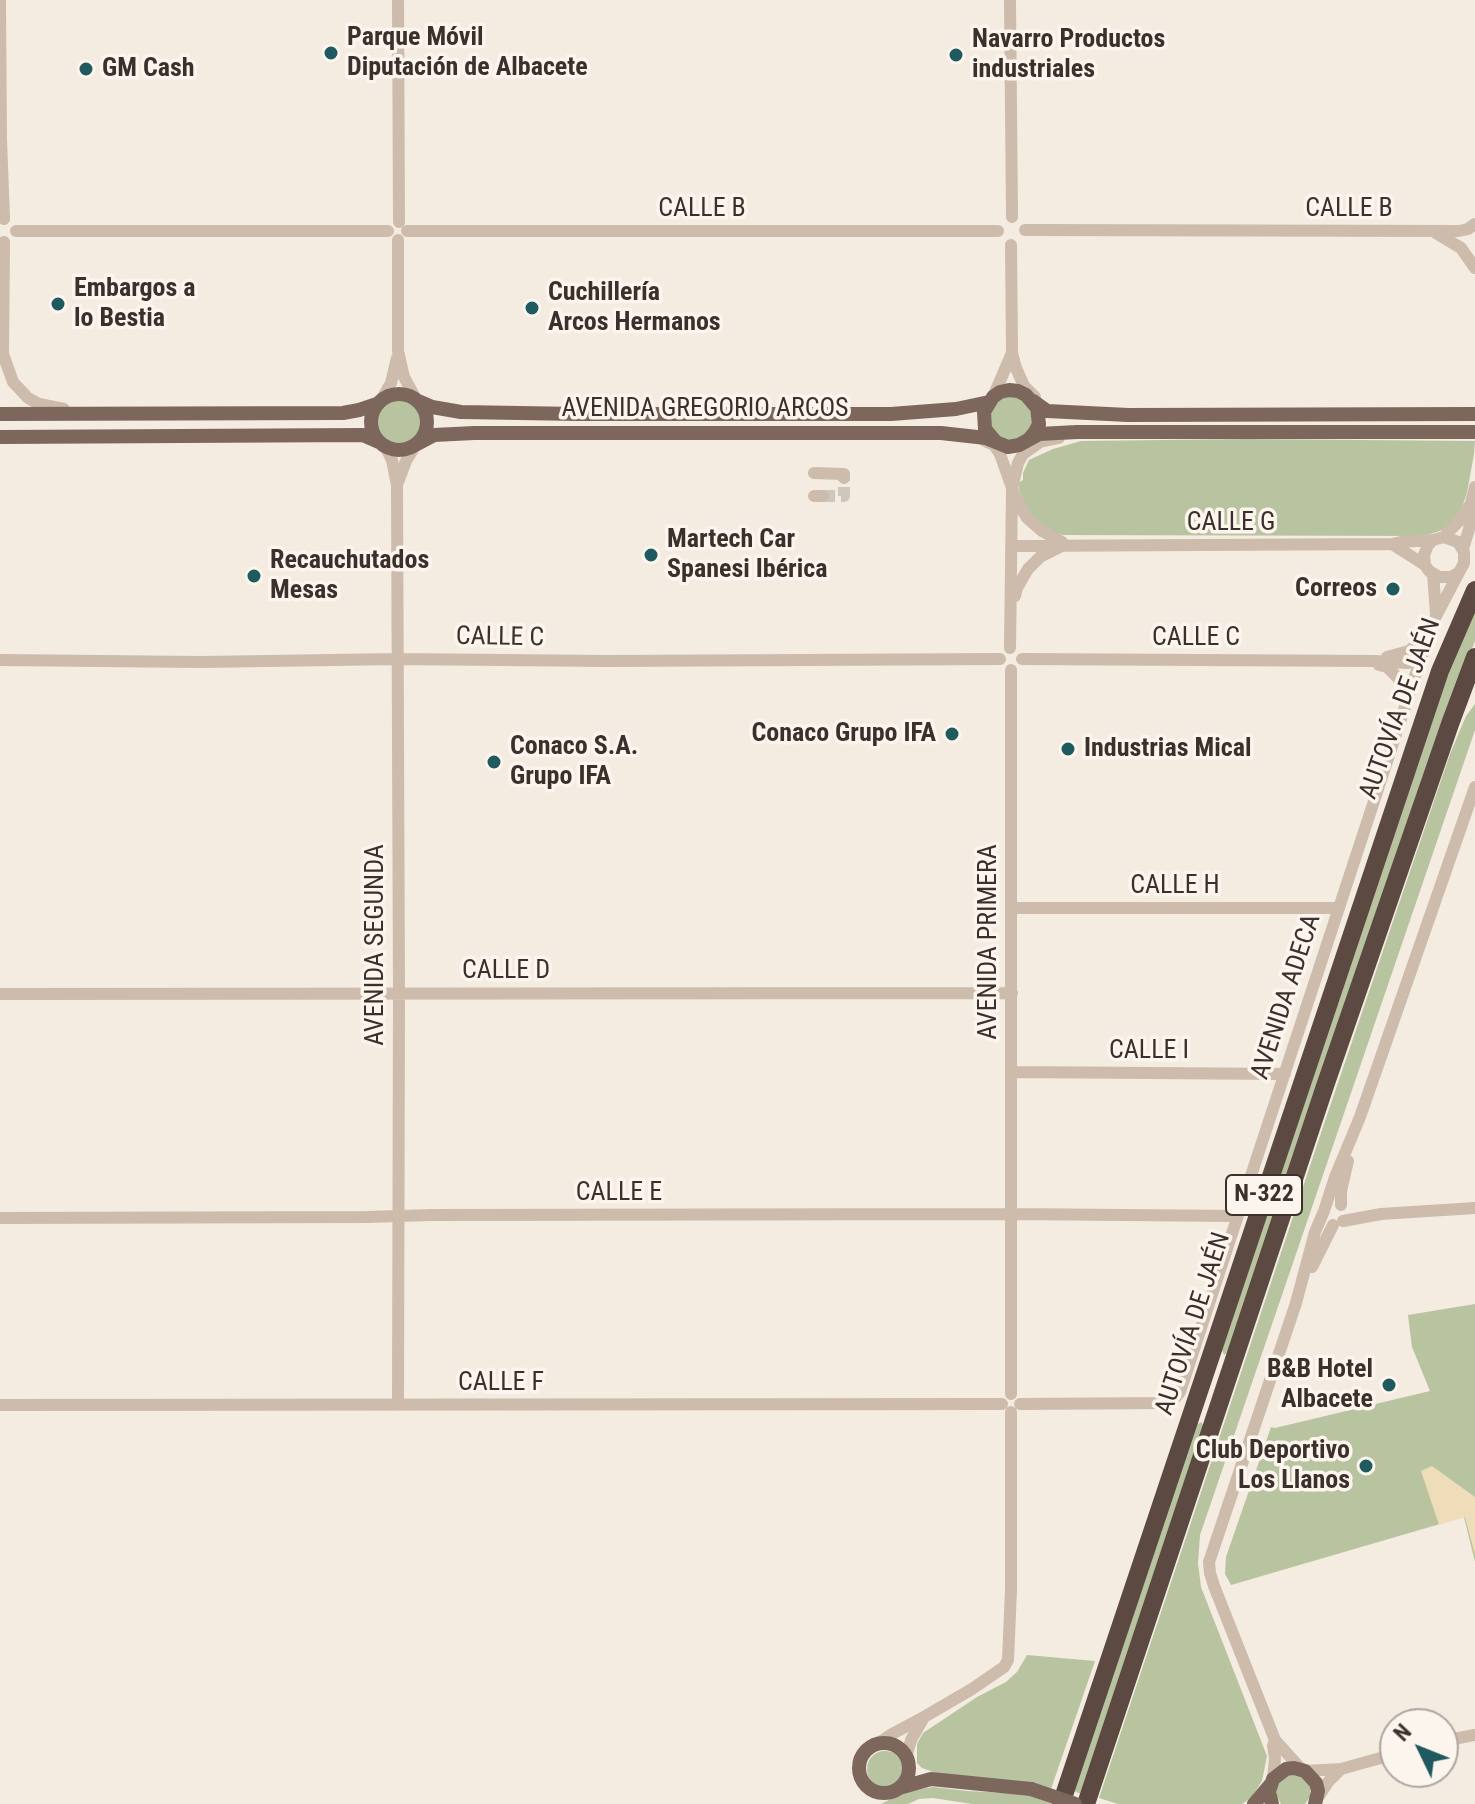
<!DOCTYPE html>
<html>
<head>
<meta charset="utf-8">
<style>
  body { margin:0 }
  #map { position:relative; width:1475px; height:1804px; overflow:hidden; background:#f4ebe1; font-family:"Roboto Condensed",sans-serif }
  canvas { display:block }
  .north { position:absolute; left:1379px; top:1708px; width:80px; height:80px; box-sizing:border-box; background:#fbf5ee; border:2px solid #aea6a0; border-radius:50%; rotate:313deg; font-size:22px; font-weight:700; line-height:32px; text-align:center; color:#3b302b }
  .north::after { content:''; display:block; margin:auto; width:28px; height:36px; background:#1f5a5e; clip-path:polygon(50% 0,100% 100%,50% 72%,0 100%) }
</style>
</head>
<body>
<div id="map">
<canvas width="1475" height="1804"></canvas>
<div class="north">N</div>
</div>
<script>
const ctx = document.querySelector('canvas').getContext('2d');
ctx.lineJoin = 'round';
function fill(path, color) { ctx.fillStyle = color; ctx.fill(path, 'evenodd'); }
const shape = rows => new Path2D(rows.map(r => 'M' + r).join(''));
function stroke(path, color, width, dash) { ctx.strokeStyle = color; ctx.lineWidth = width; ctx.lineCap = dash ? 'butt' : 'round'; ctx.setLineDash(dash || []); ctx.stroke(path); }
function write(font, color, halo, rows, align = 'center') {
  ctx.font = font + ' "Roboto Condensed",sans-serif'; ctx.lineWidth = 7; ctx.setLineDash([]); ctx.textBaseline = 'middle'; ctx.strokeStyle = halo; ctx.fillStyle = color; for (const [text, x, y, turn = 0] of rows) {
    ctx.save(); ctx.translate(x, y); ctx.rotate((+turn || 0) * Math.PI / 180); ctx.textAlign = isNaN(turn) ? turn : align; if (halo) ctx.strokeText(text, 0, 0); ctx.fillText(text, 0, 0); ctx.restore();
  }
}
const green = shape([
  [1015,396,1028,403,1033,422,1027,435,1010,442,993,433,988,412,1000,398],
  '376 421a23 23 0 1 1 46 0a23 23 0 1 1-46 0Z',
  [1246,439,1475,441,1474,454,1467,493,1460,513,1443,530,1424,536,1063,535,1053,532,1031,518,1020,493,1018,483,1023,480,1023,473,1029,460,1053,449,1081,441],
  [1475,608,1475,641,1426,766,1231,1350,1224,1355,1221,1348,1386,849,1454,657],
  [1475,704,1475,730,1200,1535,1198,1563,1201,1587,1267,1756,1262,1781,1251,1798,1242,1804,1118,1804,1099,1798,1324,1124,1450,754,1466,716],
  [1475,1304,1475,1562,1464,1517,1231,1585,1225,1574,1226,1557,1271,1427,1275,1428,1430,1391,1412,1347,1408,1315],
  [1201,1422,1206,1429,1083,1795,1074,1791,1195,1426],
  [1027,1655,1095,1661,1051,1789,1021,1781,967,1779,936,1773,922,1768,917,1763,917,1744,923,1733,977,1697,1006,1682,1017,1672],
  '867 1769a18 18 0 1 1 36 0a18 18 0 1 1-36 0Z',
  [1294,1775,1300,1776,1308,1783,1310,1787,1310,1797,1305,1804,1281,1804,1276,1795,1278,1783,1287,1776],
  [933,1787,967,1791,1026,1794,1052,1804,972,1804,933,1798,919,1799,908,1804,881,1804,905,1792]
]);
const sand = shape([
  [1432,1466,1475,1497,1475,1555,1465,1517,1439,1525,1421,1471]
]);
const minorTunnel = shape([
  [823,496,844,496,844,478]
]);
const minor = shape([
  [0,0,1,139,4,219],
  [398,0,399,222],
  [1010,0,1012,217],
  [1025,230,1459,231,1468,229,1475,224],
  [16,231,388,231],
  [407,231,998,231],
  [1436,233,1461,248,1475,268],
  [398,240,398,351,404,377,416,399],
  [1011,245,1012,353,1016,368,1024,386,1035,397],
  [3,354,13,382,28,398,39,404,64,409],
  [1,359,3,354,4,242],
  [993,397,1012,353],
  [382,399,391,383,397,358],
  [985,441,994,445,1000,454,1016,499,1027,518,1042,531,1062,542],
  [385,446,392,460,397,485,399,993,398,1405],
  [814,473,844,474,844,478],
  [398,482,406,461,415,446],
  [814,496,823,496],
  [1444,537,1460,520,1470,505],
  [1392,544,1425,565],
  [1011,546,1392,544,1401,542,1433,540],
  [1463,549,1469,529,1472,511,1471,503,1475,487],
  [1433,574,1436,613],
  [1015,596,1017,588,1028,569,1040,557,1060,547],
  [1010,648,1012,488,1018,463,1023,454,1040,442,1059,438],
  [1387,657,1409,651,1428,633],
  [1022,659,1376,661,1407,663,1420,661],
  [0,660,201,662,397,659,607,661,1000,659],
  [1379,665,1387,667,1398,678,1403,686,1405,702],
  [1011,670,1011,1394],
  [1011,908,1339,908],
  [0,994,1012,993],
  [1012,1072,1285,1074],
  [1341,1205,1341,1191,1348,1161],
  [1325,1208,1335,1177,1360,1117,1475,787],
  [0,1218,367,1217,432,1215,1010,1214,1238,1216],
  [1343,1221,1381,1214,1475,1208],
  [1312,1267,1333,1225],
  [1020,1404,1166,1403,1174,1399,1180,1392,1420,661,1436,616,1464,563,1464,552,1458,542,1444,537,1433,540,1428,545,1424,555,1425,565,1429,571,1439,577,1451,577,1458,573],
  [0,1405,1002,1404],
  [1443,1741,1475,1735],
  [876,1745,892,1734,924,1717,972,1689,1004,1667,1008,1660,1011,1590,1011,1412],
  [906,1758,911,1740,924,1717],
  [1302,1770,1275,1740,1214,1586,1210,1573,1209,1562,1296,1303,1315,1232,1324,1211],
  [1305,1771,1341,1769,1395,1754],
  [1273,1779,1275,1758,1273,1746,1275,1740],
  [1317,1799,1328,1782,1341,1769]
]);
const major = shape([
  '371 422a28 28 0 1 1 56 0a28 28 0 1 1-56 0Z',
  [418,401,432,407,461,412,578,414,891,414,956,409,989,402],
  [1033,401,1047,411,1128,415,1475,414],
  [0,414,343,413,359,410,377,404],
  [0,437,363,435,379,442],
  [995,441,985,429,984,412,993,397,1000,392,1009,390,1018,391,1026,395,1037,408,1039,424,1035,432,1029,439],
  [417,444,434,435,474,433,941,433,986,438,1008,447,1019,445,1039,434,1077,432,1475,432],
  '859 1768a25 25 0 1 1 50 0a25 25 0 1 1-50 0Z',
  [899,1788,931,1779,1031,1789],
  [1254,1804,1270,1785],
  [1272,1804,1269,1792,1273,1779,1286,1769,1294,1768,1305,1771,1316,1783,1318,1791,1315,1804]
]);
const highway = shape([
  [1061,1804,1440,671,1475,590],
  [1086,1804,1325,1086,1450,724,1475,657]
]);
const majorBridge = shape([
  [1031,1789,1075,1804]
]);
const markers = [
  [331,53,8,"#1f5a5e"],
  [956,55,8,"#1f5a5e"],
  [86,69,8,"#1f5a5e"],
  [58,304,8,"#1f5a5e"],
  [532,308,8,"#1f5a5e"],
  [651,555,8,"#1f5a5e"],
  [254,576,8,"#1f5a5e"],
  [1393,589,8,"#1f5a5e"],
  [952,734,8,"#1f5a5e"],
  [1068,749,8,"#1f5a5e"],
  [494,762,8,"#1f5a5e"],
  [1389,1385,8,"#1f5a5e"],
  [1366,1466,8,"#1f5a5e"]
];
const shields = [
  [1264,1195,76]
];
const shieldNames = [
  ["N-322",1264,1195]
];
const poiNames = [
  ["Parque Móvil",347,38],
  ["Diputación de Albacete",347,68],
  ["Navarro Productos",972,40],
  ["industriales",972,70],
  ["GM Cash",102,69],
  ["Embargos a",74,289],
  ["lo Bestia",74,319],
  ["Cuchillería",548,293],
  ["Arcos Hermanos",548,323],
  ["Martech Car",667,540],
  ["Spanesi Ibérica",667,570],
  ["Recauchutados",270,561],
  ["Mesas",270,591],
  ["Correos",1377,589,"right"],
  ["Conaco Grupo IFA",936,734,"right"],
  ["Conaco S.A.",510,747],
  ["Grupo IFA",510,777],
  ["Industrias Mical",1084,749],
  ["B&B Hotel",1373,1370,"right"],
  ["Albacete",1373,1400,"right"],
  ["Club Deportivo",1350,1451,"right"],
  ["Los Llanos",1350,1481,"right"]
];
const streetNames = [
  ["CALLE B",702,209],
  ["CALLE B",1349,209],
  ["AVENIDA GREGORIO ARCOS",705,409],
  ["CALLE G",1231,523],
  ["CALLE C",500,638,1],
  ["CALLE C",1196,638],
  ["AUTOVÍA DE JAÉN",1401,709,-70],
  ["CALLE H",1175,886],
  ["AVENIDA PRIMERA",989,942,-90],
  ["AVENIDA SEGUNDA",376,945,-90],
  ["CALLE D",506,971],
  ["AVENIDA ADECA",1287,997,-72],
  ["CALLE I",1149,1051],
  ["CALLE E",619,1193],
  ["AUTOVÍA DE JAÉN",1194,1324,-72],
  ["CALLE F",501,1383]
];
fill(green, '#b8c4a0');
fill(sand, '#efdcb8');
stroke(minorTunnel, '#cfc6bd', 12, [12, 6]);
stroke(minor, '#cdbbac', 12);
stroke(major, '#7d675c', 14);
stroke(highway, '#5c4a42', 18);
stroke(majorBridge, '#7d675c', 14);
for (const [x, y, r, color] of markers) { const dot = new Path2D(); dot.arc(x, y, r, 0, 2 * Math.PI); ctx.fillStyle = color; ctx.fill(dot); stroke(dot, '#fbf5ee', 3); }
for (const [x, y, w] of shields) { const box = new Path2D(); box.roundRect(x - w / 2, y - 20, w, 40, 6); ctx.fillStyle = '#fbf5ee'; ctx.fill(box); stroke(box, '#3b302b', 2); }
write('bold 24px', '#3b302b', null, shieldNames);
write('bold 26px', '#3b302b', '#fbf5ee', poiNames, 'left');
write('26px', '#3b302b', '#fbf5ee', streetNames);
</script>
</body>
</html>
